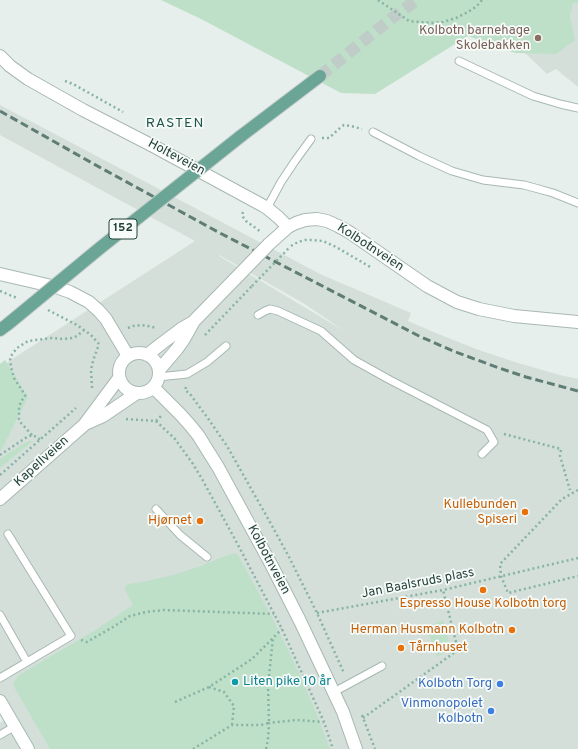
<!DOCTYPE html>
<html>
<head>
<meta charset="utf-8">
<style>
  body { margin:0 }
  canvas { display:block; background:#e6efeb }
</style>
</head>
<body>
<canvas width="578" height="749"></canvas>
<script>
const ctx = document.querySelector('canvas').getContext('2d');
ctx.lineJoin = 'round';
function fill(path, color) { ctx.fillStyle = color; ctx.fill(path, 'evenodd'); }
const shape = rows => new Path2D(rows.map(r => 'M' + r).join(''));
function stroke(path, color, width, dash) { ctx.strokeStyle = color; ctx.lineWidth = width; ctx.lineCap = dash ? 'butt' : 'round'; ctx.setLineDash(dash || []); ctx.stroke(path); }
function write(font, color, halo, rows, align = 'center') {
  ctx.font = font + ' Overpass,sans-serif'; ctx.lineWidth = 3.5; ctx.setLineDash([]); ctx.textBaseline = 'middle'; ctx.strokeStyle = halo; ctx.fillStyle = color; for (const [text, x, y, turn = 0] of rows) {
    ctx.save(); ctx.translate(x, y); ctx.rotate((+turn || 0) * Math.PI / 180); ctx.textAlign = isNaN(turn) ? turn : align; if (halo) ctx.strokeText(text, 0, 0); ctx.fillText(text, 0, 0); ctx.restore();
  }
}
const built = shape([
  [496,0,578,0,578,87,556,69,547,74,524,52],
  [0,105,320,274,411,313,408,321,436,333,476,349,518,363,560,375,578,379,578,749,0,749,0,723,9,717,0,701,0,367,195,241,0,135],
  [219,255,303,303,346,332,219,256]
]);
const green = shape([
  [161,0,578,0,578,3,573,3,570,16,575,40,556,54,515,53,468,36,375,94,341,93,201,19],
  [5,360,28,397,2,449,0,451,0,364],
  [29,441,33,441,0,468,0,459,23,444],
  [235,553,238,555,274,621,298,671,318,717,330,749,50,749,13,685,15,680,19,675,97,629,133,605,125,590,125,587,128,584,143,582,173,575,198,567,220,558],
  [443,620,451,648,437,657,426,627]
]);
const primaryTunnel = shape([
  [320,76,392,18,417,0]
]);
const path = shape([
  [378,0,409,21,431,23,443,22,456,18,468,12,477,6,482,0],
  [65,81,73,84,123,112],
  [322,138,329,138,341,127,344,125,351,126,362,129],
  [243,212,242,215,243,217,246,221,261,232],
  [291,246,298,242,305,240,312,240,323,241,336,247,372,268],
  [0,291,17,298],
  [48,310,77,325,91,335,99,344],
  [128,328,133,326,141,325,148,326,156,328],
  [205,335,252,286],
  [186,387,185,390,190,394,207,417,227,446,271,524,289,557,317,613,344,673],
  [92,388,91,370,93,361,99,344],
  [126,419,156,421,161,416],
  [156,421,175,439,193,464,202,479,237,543,282,629,324,722,333,749],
  [504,434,561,449,560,456,570,490],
  [32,435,21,423,19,419,19,408,21,401,25,397,25,395,14,378,11,367,10,358,13,353,17,348,28,341,52,338,62,339,72,338,77,336,84,330],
  [0,455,27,437,32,435,37,437,40,440],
  [0,475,76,408],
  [578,490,562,499,500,564,501,576,508,593,578,576],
  [317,613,443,590,578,558],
  [81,640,87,642,113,627,130,616,146,612,164,610,274,614],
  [209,687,224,692,234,706,232,725],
  [175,702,209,687,252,659,282,629],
  [362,715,375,749],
  [363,718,458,650,443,590],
  [193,749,232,725,261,725,269,723,268,686,273,638],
  [266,749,268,739,269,723,296,720,324,722]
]);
const service = shape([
  [459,61,533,96,560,104,578,108],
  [373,132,419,156,452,171,483,180,524,185,535,188,553,193,578,203],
  [267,208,281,182,295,161,311,139],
  [258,315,265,311,270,309,278,311,321,331,354,360,390,380,487,430,494,442,482,454],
  [158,377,187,374,207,362,226,346],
  [156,509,180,535,207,557],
  [0,615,27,662],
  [0,678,71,636,8,534],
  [334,692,382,666],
  [0,735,15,726]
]);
const minor = shape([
  [0,56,10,66,28,79,83,110,155,147,260,204,267,208,278,217,288,227],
  [0,274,56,287,70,292,89,302,99,311,106,319,128,356]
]);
const tertiary = shape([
  [269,244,288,227,296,223,305,220,317,219,327,221,338,226,349,232,427,286,457,302,479,309,514,316,578,322],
  '119 373a20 20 0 1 1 40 0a20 20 0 1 1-40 0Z',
  [147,355,161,344,181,329,193,322],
  [159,370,177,349,184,339,194,321,235,279],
  [153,387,180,414,189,424,198,435,218,467,272,566,300,621,343,712,356,749],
  [85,424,103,416,137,393],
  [0,499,84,425,119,378]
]);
const secondary = shape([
  [0,701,28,749]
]);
const primary = shape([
  [241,136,320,76],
  [0,330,8,324]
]);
const rail = shape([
  [0,111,92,163,218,232,419,336,453,351,499,368,526,377,578,391]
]);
const pathBridge = shape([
  [252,286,289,248]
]);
const tertiaryBridge = shape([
  [235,279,269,244]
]);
const primaryBridge = shape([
  [8,324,100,248,241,136]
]);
const markers = [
  [538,38,4,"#8d6e63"],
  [525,512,4,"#e8710a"],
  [200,521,4,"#e8710a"],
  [483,590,4,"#e8710a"],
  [512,630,4,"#e8710a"],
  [401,648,4,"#e8710a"],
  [235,682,4,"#0f9aa8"],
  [500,684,4,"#3f7fe0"],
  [491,711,4,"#3f7fe0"]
];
const shields = [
  [123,229,28]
];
const shieldNames = [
  ["152",123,229]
];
const educationNames = [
  ["Kolbotn barnehage",530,31],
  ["Skolebakken",530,46]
];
const streetNames = [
  ["Holteveien",176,158,28],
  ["Kolbotnveien",370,248,33],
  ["Kapellveien",42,462,-42],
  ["Kolbotnveien",268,560,62],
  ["Jan Baalsruds plass",418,584,-11]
];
const foodNames = [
  ["Kullebunden",517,505],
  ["Spiseri",517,520],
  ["Hjørnet",192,521],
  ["Espresso House Kolbotn torg",483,604,"center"],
  ["Herman Husmann Kolbotn",504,630],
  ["Tårnhuset",409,648,"left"]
];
const cultureNames = [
  ["Liten pike 10 år",243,682]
];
const shopNames = [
  ["Kolbotn Torg",492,684],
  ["Vinmonopolet",483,704],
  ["Kolbotn",483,719]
];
const neighbourhoodNames = [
  ["RASTEN",175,124]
];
fill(built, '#d4dfda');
fill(green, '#bfe0c8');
stroke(primaryTunnel, '#bfccc8', 12, [12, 6]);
stroke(service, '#a8b8b2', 9);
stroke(minor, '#a8b8b2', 14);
stroke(tertiary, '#a8b8b2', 14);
stroke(secondary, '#a4bbb3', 14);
stroke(primary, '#c2cac8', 14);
stroke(path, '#86b3a5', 2.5, [2, 3]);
stroke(service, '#fff', 7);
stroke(minor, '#fff', 12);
stroke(tertiary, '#fff', 12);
stroke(secondary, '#fff', 12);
stroke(primary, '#6aa596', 12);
stroke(rail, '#5f7d75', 3, [8, 4]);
stroke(tertiaryBridge, '#a8b8b2', 14, []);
stroke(primaryBridge, '#c2cac8', 14, []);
stroke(pathBridge, '#86b3a5', 2.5, [2, 3]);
stroke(tertiaryBridge, '#fff', 12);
stroke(primaryBridge, '#6aa596', 12);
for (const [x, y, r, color] of markers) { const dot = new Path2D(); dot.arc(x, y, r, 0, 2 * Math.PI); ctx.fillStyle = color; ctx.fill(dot); stroke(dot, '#f7fbf9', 1.5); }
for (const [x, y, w] of shields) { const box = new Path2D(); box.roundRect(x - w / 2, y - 10, w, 20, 3); ctx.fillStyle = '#f7fbf9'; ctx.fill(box); stroke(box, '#24423a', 1); }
write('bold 12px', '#24423a', null, shieldNames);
write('13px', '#785e54', '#f7fbf9', educationNames, 'right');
write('13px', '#24423a', '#f7fbf9', streetNames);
write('13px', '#c56008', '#f7fbf9', foodNames, 'right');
write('13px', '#0d838f', '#f7fbf9', cultureNames, 'left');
write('13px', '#366cbe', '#f7fbf9', shopNames, 'right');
ctx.letterSpacing = '1px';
write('14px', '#1f5548', '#f7fbf9', neighbourhoodNames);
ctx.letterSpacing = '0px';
</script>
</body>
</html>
